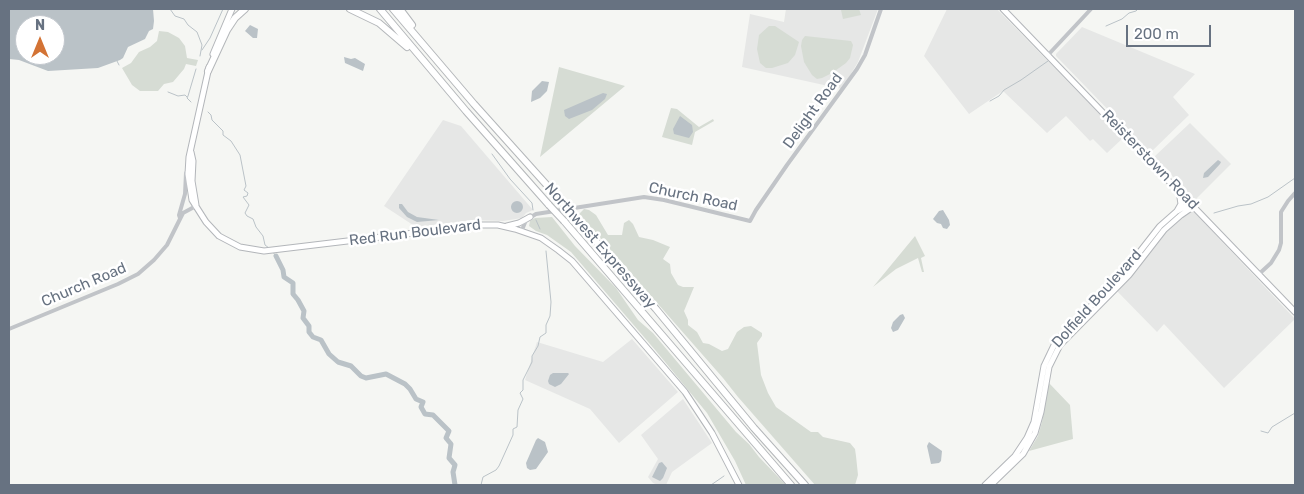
<!DOCTYPE html>
<html>
<head>
<meta charset="utf-8">
<style>
  body { margin:0 }
  #map { position:relative; width:1304px; height:494px; overflow:hidden; background:#f5f6f3; font-family:Rubik,sans-serif }
  canvas { display:block }
  .frame { position:absolute; inset:0; border:10px solid #677281; pointer-events:none }
  .north { position:absolute; left:15px; top:15px; width:50px; height:50px; box-sizing:border-box; background:#fff; border:1px solid #c2c7cd; border-radius:50%; rotate:0deg; font-size:14px; font-weight:700; line-height:20px; text-align:center; color:#677281 }
  .north::after { content:''; display:block; margin:auto; width:18px; height:22px; background:#d37335; clip-path:polygon(50% 0,100% 100%,50% 72%,0 100%) }
  .scale { position:absolute; left:1126px; top:25px; width:85px; height:22px; box-sizing:border-box; border:2px solid #677281; border-top:0; padding-left:6px; font-size:15px; line-height:18px; white-space:nowrap; color:#677281; -webkit-text-stroke:4px #fff; paint-order:stroke }
</style>
</head>
<body>
<div id="map">
<canvas width="1304" height="494"></canvas>
<div class="frame"></div>
<div class="north">N</div>
<div class="scale">200 m</div>
</div>
<script>
const ctx = document.querySelector('canvas').getContext('2d');
ctx.lineJoin = 'round';
function fill(path, color) { ctx.fillStyle = color; ctx.fill(path, 'evenodd'); }
const shape = rows => new Path2D(rows.map(r => 'M' + r).join(''));
function stroke(path, color, width, dash) { ctx.strokeStyle = color; ctx.lineWidth = width; ctx.lineCap = dash ? 'butt' : 'round'; ctx.setLineDash(dash || []); ctx.stroke(path); }
function write(font, color, halo, rows, align = 'center') {
  ctx.font = font + ' Rubik,sans-serif'; ctx.lineWidth = 5; ctx.setLineDash([]); ctx.textBaseline = 'middle'; ctx.strokeStyle = halo; ctx.fillStyle = color; for (const [text, x, y, turn = 0] of rows) {
    ctx.save(); ctx.translate(x, y); ctx.rotate((+turn || 0) * Math.PI / 180); ctx.textAlign = isNaN(turn) ? turn : align; if (halo) ctx.strokeText(text, 0, 0); ctx.fillText(text, 0, 0); ctx.restore();
  }
}
const built = shape([
  [786,9,878,9,858,62,842,89,742,67,750,14,784,22],
  [947,9,997,9,1123,138,1107,153,1093,139,1090,141,1066,116,1047,133,1003,91,969,114,924,56],
  [1082,27,1195,74,1173,97,1189,115,1150,153,1056,56,1056,54],
  [443,120,461,126,533,210,526,213,522,218,503,221,473,220,416,227,384,206],
  [1190,123,1231,164,1195,200,1154,157],
  [1189,212,1194,212,1295,319,1224,388,1164,324,1157,332,1116,290,1160,236,1174,222],
  [632,339,678,392,619,443,590,409,525,380,537,342,603,362],
  [683,399,712,443,672,472,666,485,658,485,653,483,648,477,658,459,641,435]
]);
const green = shape([
  [847,9,859,9,861,15,843,19,841,10],
  [769,26,775,26,799,42,795,55,788,63,772,68,766,68,760,63,757,49,759,35],
  [159,31,168,32,179,38,185,46,187,58,198,60,196,66,186,64,184,69,173,82,164,84,158,91,140,91,132,85,122,68,131,63,139,52,150,47,157,41],
  [805,36,851,41,853,45,850,58,846,63,832,73,822,78,817,79,812,75,804,62,801,46,802,40],
  [559,67,625,86,540,157],
  [671,108,677,109,699,127,713,119,714,121,695,132,692,145,662,137],
  [584,209,589,210,596,215,608,235,622,235,624,223,629,220,633,224,639,237,653,240,670,247,663,259,670,264,671,273,678,285,683,287,694,287,684,311,688,320,688,325,697,332,703,343,709,344,722,351,728,349,737,332,744,327,751,326,762,333,762,336,757,343,761,375,768,393,776,407,811,432,818,432,823,437,850,443,855,449,856,456,858,475,855,485,815,485,738,397,723,378,579,214],
  [552,217,575,246,616,288,638,320,653,333,736,432,749,444,759,457,786,485,746,485,735,461,707,413,656,351,571,252,547,235,536,231,529,226,530,221,535,218],
  [915,236,925,256,921,258,924,272,922,272,918,258,896,269,873,287],
  [1049,383,1070,405,1073,439,1029,451,1038,436,1042,422]
]);
const water = shape([
  [9,9,153,9,154,21,153,29,149,31,145,39,128,47,123,58,120,60,98,68,48,71,19,60,9,59],
  [25,25,55,25,55,55,25,55],
  [250,25,258,29,257,38,253,38,245,31],
  [344,57,351,59,355,58,365,64,363,71,345,63],
  [542,81,549,82,547,91,540,98,531,102,532,91],
  [603,93,607,94,605,99,592,110,569,119,565,116,564,110],
  [680,116,692,125,693,132,689,138,674,134,673,129],
  [1218,160,1221,162,1220,164,1208,177,1203,178,1204,173],
  '511 207a6 6 0 1 1 12 0a6 6 0 1 1-12 0Z',
  [399,204,402,204,408,212,417,217,439,220,417,222,407,217,399,208],
  [943,210,949,220,950,225,947,229,943,228,941,224,937,223,933,219,939,211],
  [903,314,905,318,898,330,893,332,891,328,893,322,900,315],
  [553,373,568,373,569,374,561,384,555,387,549,384,548,381,550,375],
  [538,438,545,442,548,452,536,469,530,470,527,468,526,463,536,440],
  [929,442,942,451,941,461,939,463,931,464,927,446],
  [662,462,667,468,663,478,660,481,652,477,659,463]
]);
const stream = shape([
  [170,9,175,16,184,19,188,25,197,32,202,45,200,56],
  [1106,26,1122,19,1129,13,1136,11,1138,9],
  [202,50,210,38,223,9],
  [117,61,119,65],
  [168,92,178,96,185,95,187,97],
  [990,101,999,96,1004,90,1021,80,1048,61],
  [191,102,187,98,188,96,196,69],
  [208,112,211,115,212,120,223,131,223,135,231,141,240,155,246,186,244,190,248,193,247,196,243,197,249,205,245,213,247,216,253,219,256,227,263,236,265,245,269,248],
  [492,154,510,179,532,203,533,210],
  [1214,213,1238,206,1251,204,1268,197,1295,178],
  [536,220,540,229],
  [272,251,276,256],
  [1261,431,1268,433,1272,427,1295,413],
  [481,485,483,477,496,470,499,466,513,435,513,429,517,427,518,410,523,399,520,393,523,390,523,380,532,362,532,356,538,346,540,337,546,333,546,325,550,316,551,302,546,251],
  [711,485,724,476]
]);
const river = shape([
  [276,256,283,270,284,277,293,283,293,294,298,300,304,311,303,318,309,326,309,332,313,337,321,340,329,354,338,362,351,366,361,376,366,378,386,374,405,384,410,389,416,399,423,402,421,407,425,414,433,415,449,431,446,438,451,444,449,458,455,465,453,472,455,485]
]);
const minor = shape([
  [1048,55,1091,9],
  [180,218,179,215,185,194,186,173],
  [522,230,526,220,536,214,644,197,664,200,750,221,756,210,787,165,857,69,865,55,881,9],
  [1259,274,1271,263,1279,250,1281,243,1281,212,1288,201,1295,193],
  [9,329,118,284,138,274,154,260,167,245,183,213,196,206]
]);
const major = shape([
  [1003,9,1295,312],
  [213,54,232,9],
  [209,67,189,157,188,174,192,200,206,222,219,236,240,247,264,251,481,225,498,225,515,229,541,238,558,250,572,261,685,392,712,433,739,485],
  [191,152,193,161,192,181,196,205],
  [1177,211,1181,204,1179,191],
  [507,226,519,223,530,217],
  [985,485,1015,456,1027,438,1034,422,1044,366,1056,341,1120,277,1160,226,1177,211,1191,203],
  [991,485,1023,454,1035,433,1041,412,1049,367,1060,345,1129,275,1164,230,1181,215,1194,206]
]);
const highway = shape([
  [350,9,379,23,407,47],
  [380,9,466,111,549,205],
  [393,9,474,104,562,202],
  [400,9,412,25],
  [208,71,227,30,235,18,245,9],
  [575,218,656,309,754,428,805,485],
  [564,221,791,485]
]);
const highwayBridge = shape([
  [562,202,575,218],
  [549,205,564,221]
]);
const streetNames = [
  ["Delight Road",813,111,-54],
  ["Reisterstown Road",1150,160,46],
  ["Church Road",693,197,12],
  ["Red Run Boulevard",415,233,-7],
  ["Northwest Expressway",600,246,49],
  ["Church Road",84,285,-23],
  ["Dolfield Boulevard",1097,299,-48]
];
fill(built, '#e6e7e6');
fill(green, '#d6dcd4');
fill(water, '#bac2c7');
stroke(stream, '#bac2c7', 1);
stroke(river, '#bac2c7', 5);
stroke(major, '#b3b6ba', 7);
stroke(highway, '#b4b7ba', 8);
stroke(minor, '#c1c4c8', 4);
stroke(major, '#fff', 5);
stroke(highway, '#fff', 6);
stroke(highwayBridge, '#b4b7ba', 8, []);
stroke(highwayBridge, '#fff', 6);
write('15px', '#677281', '#fff', streetNames);
</script>
</body>
</html>
